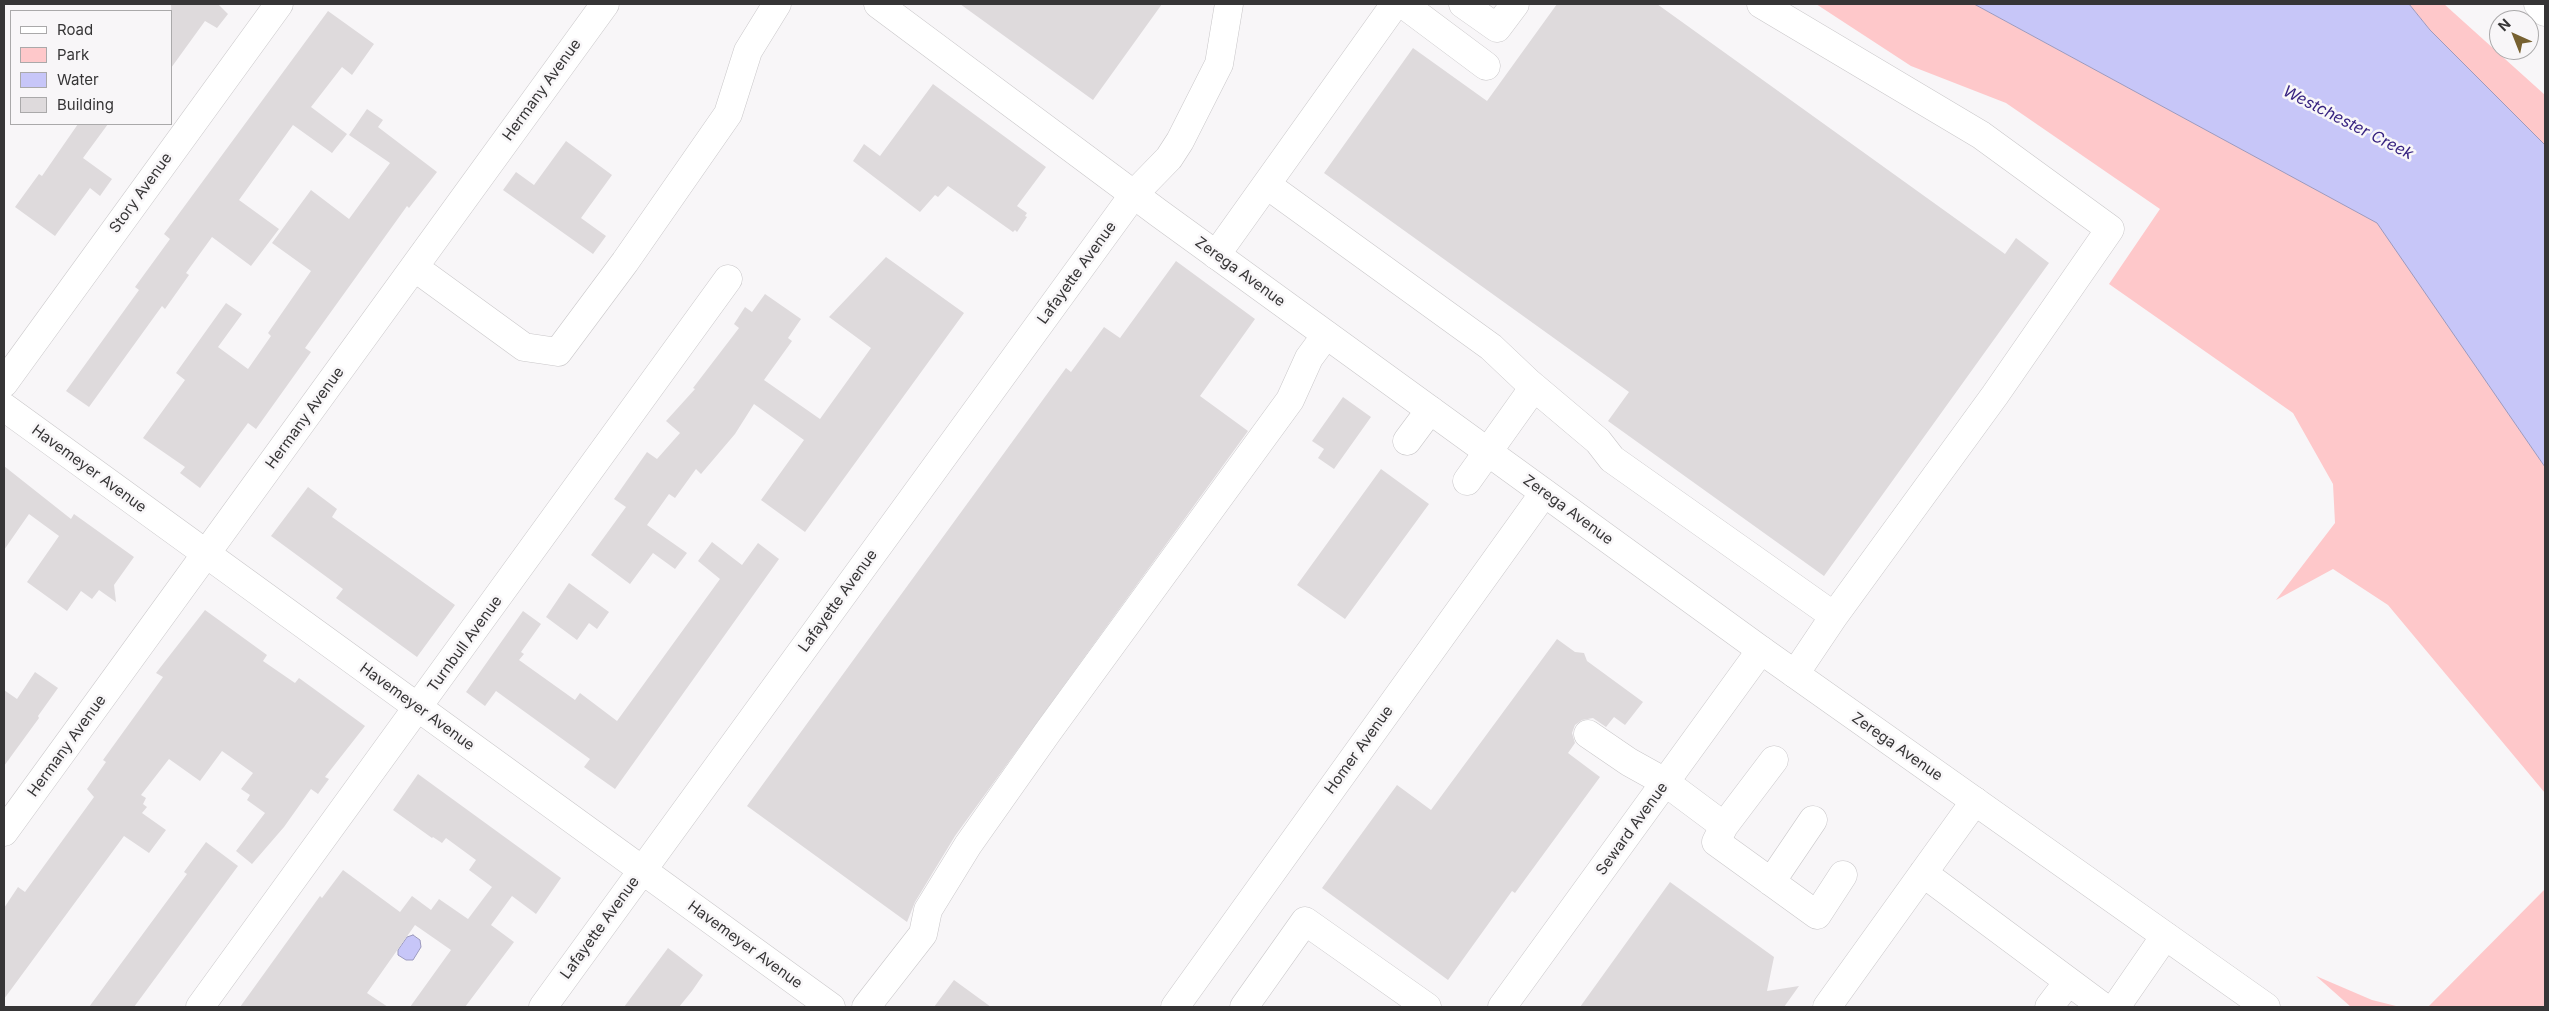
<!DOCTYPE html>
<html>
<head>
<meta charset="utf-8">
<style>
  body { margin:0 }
  #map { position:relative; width:2549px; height:1011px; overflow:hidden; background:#f8f6f8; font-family:Inter,sans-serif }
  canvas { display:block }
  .frame { position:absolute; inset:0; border:5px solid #363536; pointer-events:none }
  .legend { position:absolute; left:10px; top:10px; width:162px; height:115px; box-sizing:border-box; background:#f8f6f8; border:1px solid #aaa9aa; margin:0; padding:6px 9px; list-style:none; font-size:15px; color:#363536 }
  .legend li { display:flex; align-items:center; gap:10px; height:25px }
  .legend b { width:25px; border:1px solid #aaa9aa }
  .north { position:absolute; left:2489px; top:10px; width:50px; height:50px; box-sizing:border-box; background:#f8f6f8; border:1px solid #aaa9aa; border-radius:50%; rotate:316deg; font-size:14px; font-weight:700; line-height:20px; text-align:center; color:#363536 }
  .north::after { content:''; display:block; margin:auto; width:18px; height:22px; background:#776131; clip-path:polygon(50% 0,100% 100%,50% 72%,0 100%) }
</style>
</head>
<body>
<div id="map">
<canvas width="2549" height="1011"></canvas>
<div class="frame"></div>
<ul class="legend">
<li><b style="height:6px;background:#fff"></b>Road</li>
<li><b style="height:14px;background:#fec8ca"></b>Park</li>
<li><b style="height:14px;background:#c7c6f8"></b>Water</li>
<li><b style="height:14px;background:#dedadc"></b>Building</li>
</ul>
<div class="north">N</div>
</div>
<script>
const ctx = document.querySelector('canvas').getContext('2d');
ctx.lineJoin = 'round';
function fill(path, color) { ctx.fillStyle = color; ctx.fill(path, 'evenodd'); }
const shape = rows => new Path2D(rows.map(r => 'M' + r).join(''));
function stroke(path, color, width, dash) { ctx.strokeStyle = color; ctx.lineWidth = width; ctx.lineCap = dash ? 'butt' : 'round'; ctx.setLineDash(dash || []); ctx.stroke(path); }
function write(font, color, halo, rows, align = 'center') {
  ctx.font = font + ' Inter,sans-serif'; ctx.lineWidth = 5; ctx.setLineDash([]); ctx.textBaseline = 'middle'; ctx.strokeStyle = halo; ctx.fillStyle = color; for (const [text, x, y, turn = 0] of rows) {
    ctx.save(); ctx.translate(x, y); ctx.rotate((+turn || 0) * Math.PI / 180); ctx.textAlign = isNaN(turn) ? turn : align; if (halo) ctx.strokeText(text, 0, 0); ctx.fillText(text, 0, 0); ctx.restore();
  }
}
const green = shape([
  [1816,4,1974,4,2378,223,2545,467,2545,793,2388,605,2333,569,2276,600,2335,523,2333,484,2293,413,2109,284,2160,209,2006,103,1911,66],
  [2409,4,2444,4,2545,95,2545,145,2430,30],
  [2545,889,2545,1007,2428,1007],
  [2316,976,2372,1000,2400,1007,2351,1007]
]);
const water = shape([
  [1974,4,2409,4,2430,30,2545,145,2545,467,2377,223,1974,4],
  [413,935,420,940,421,947,413,960,406,960,398,955,398,950,407,937,413,935]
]);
const building = shape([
  [171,4,218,4,228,14,217,28,205,21,171,68],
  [960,4,1162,4,1093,100],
  [1557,4,1657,4,2005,254,2016,238,2049,263,1824,576,1608,421,1629,392,1324,173,1413,48,1487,101],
  [328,11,374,44,352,75,342,67,311,107,347,134,332,153,293,125,239,200,279,229,251,266,212,237,186,273,189,275,165,309,162,306,89,407,66,391,139,290,135,287,170,239,164,234],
  [933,84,1046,167,1017,206,1027,213,1025,216,1027,217,1017,232,1015,230,1013,232,948,186,938,197,935,195,920,212,853,161,864,144,880,156],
  [367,109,383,120,378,127,437,172,409,208,407,206,305,348,311,352,256,429,248,423,200,488,180,473,185,467,143,438,185,380,176,373,226,303,242,314,218,347,248,369,271,336,268,333,311,271,272,243,311,190,349,219,390,163,349,135],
  [78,124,108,124,83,158,112,179,100,196,90,188,55,236,15,207,39,174,42,176],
  [566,141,612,175,581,218,606,236,593,254,503,190,516,172,534,185],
  [886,257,964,313,805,532,761,500,804,440,754,404,735,434,701,474,696,469,675,498,669,494,647,525,687,553,675,569,653,553,630,584,591,555,626,507,614,499,647,452,657,459,680,433,666,421,695,389,693,388,739,328,734,324,745,307,752,312,765,294,801,319,788,338,792,341,764,380,820,419,871,348,829,317],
  [1176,261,1255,319,1200,396,1248,431,955,836,915,902,907,922,747,806,1066,368,1071,372,1104,327,1120,338],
  [1343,397,1371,417,1334,469,1318,458,1324,449,1312,441],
  [4,466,71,519,74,514,134,557,114,585,116,602,99,590,92,599,81,591,67,611,27,582,59,536,29,514,4,550],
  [1381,469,1429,504,1345,619,1297,585],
  [308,487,337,509,332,517,455,605,417,657,336,598,343,589,271,536],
  [712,542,742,565,758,543,779,559,615,789,584,767,590,759,496,691,485,706,466,692,523,611,541,624,521,652,524,654,519,660,575,700,580,693,617,721,720,579,698,561],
  [569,583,609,612,597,629,589,623,577,640,546,617],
  [205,610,267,655,263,661,295,683,299,678,365,726,325,777,329,779,318,794,311,789,284,827,252,864,236,851,265,813,247,800,250,795,241,789,253,773,222,751,200,781,169,759,141,795,146,798,143,804,147,807,142,813,166,830,149,853,124,836,4,999,4,908,18,887,25,892,94,797,87,789,106,762,103,760,163,677,156,673],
  [1557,639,1575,652,1584,653,1587,661,1643,702,1625,725,1614,717,1606,727,1593,718,1582,720,1575,725,1572,733,1575,743,1568,753,1600,777,1515,893,1512,891,1448,980,1322,888,1397,785,1431,810],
  [35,672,58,688,38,716,39,718,4,766,4,690,17,699],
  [418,774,561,878,536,914,512,896,491,925,514,942,465,1007,410,1007,451,950,415,925,367,993,388,1007,240,1007,320,896,322,898,343,870,400,912,412,896,431,910,439,899,468,919,492,887,469,870,476,860,446,838,442,843,433,837,432,838,393,810],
  [206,842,238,866,134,1007,89,1007,187,874,184,872],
  [1670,882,1774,957,1767,991,1799,986,1784,1007,1580,1007],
  [668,948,703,975,692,991,679,1007,624,1007],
  [954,980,991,1007,934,1007]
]);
const minor = shape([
  [1403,4,1486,66],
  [1463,4,1497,28,1515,4],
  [1761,4,1981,135,2110,229,1995,395,1834,616,1795,674],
  [2538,4,2545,12],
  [1267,185,1491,347,1528,382,1598,441,1612,459,1834,616],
  [1216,255,1395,4],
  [414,267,524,347,558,352,625,262,728,114,748,51,777,4],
  [4,383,279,4],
  [4,407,831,1007],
  [1407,441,1430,410],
  [1467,481,1534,387],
  [1588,734,1629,762,1665,782,1724,826,1774,760],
  [1724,826,1716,842,1817,915,1843,875],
  [4,832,605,4],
  [1923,873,2103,1007],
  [1771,882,1813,820],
  [200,1007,728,279],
  [543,1007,1134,194,1169,158,1180,141,1219,64,1229,4],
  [866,1007,923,934,928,910,968,845,1047,733,1290,400,1309,358,1326,335],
  [1175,1007,1544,493],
  [1244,1007,1305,921,1427,1007],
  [1502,1007,1761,650],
  [1827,1007,1975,801],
  [2049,1007,2068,982],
  [2116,1007,2165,936]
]);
const major = shape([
  [878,4,1160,214,1761,650,2266,1007]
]);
const streetNames = [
  ["Hermany Avenue",542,90,-54],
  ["Story Avenue",141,193,-54],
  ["Zerega Avenue",1240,272,36],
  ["Lafayette Avenue",1077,273,-54],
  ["Hermany Avenue",305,418,-54],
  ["Havemeyer Avenue",89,469,36],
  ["Zerega Avenue",1568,510,36],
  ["Lafayette Avenue",838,601,-54],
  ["Turnbull Avenue",465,644,-54],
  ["Havemeyer Avenue",417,707,36],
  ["Hermany Avenue",67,746,-54],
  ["Zerega Avenue",1897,747,35],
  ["Homer Avenue",1359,750,-54],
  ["Seward Avenue",1632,829,-54],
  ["Lafayette Avenue",600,928,-54],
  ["Havemeyer Avenue",745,945,36]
];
const waterNames = [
  ["Westchester Creek",2348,123,27]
];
fill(green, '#fec8ca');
fill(water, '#c7c6f8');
stroke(water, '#9c9abe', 1);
fill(building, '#dedadc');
stroke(minor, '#c9c7c9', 29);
stroke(major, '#c9c7c9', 29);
stroke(minor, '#fff', 28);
stroke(major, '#fff', 28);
write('15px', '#363536', '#f8f6f8', streetNames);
write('italic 16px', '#372380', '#f8f6f8', waterNames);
</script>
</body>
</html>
